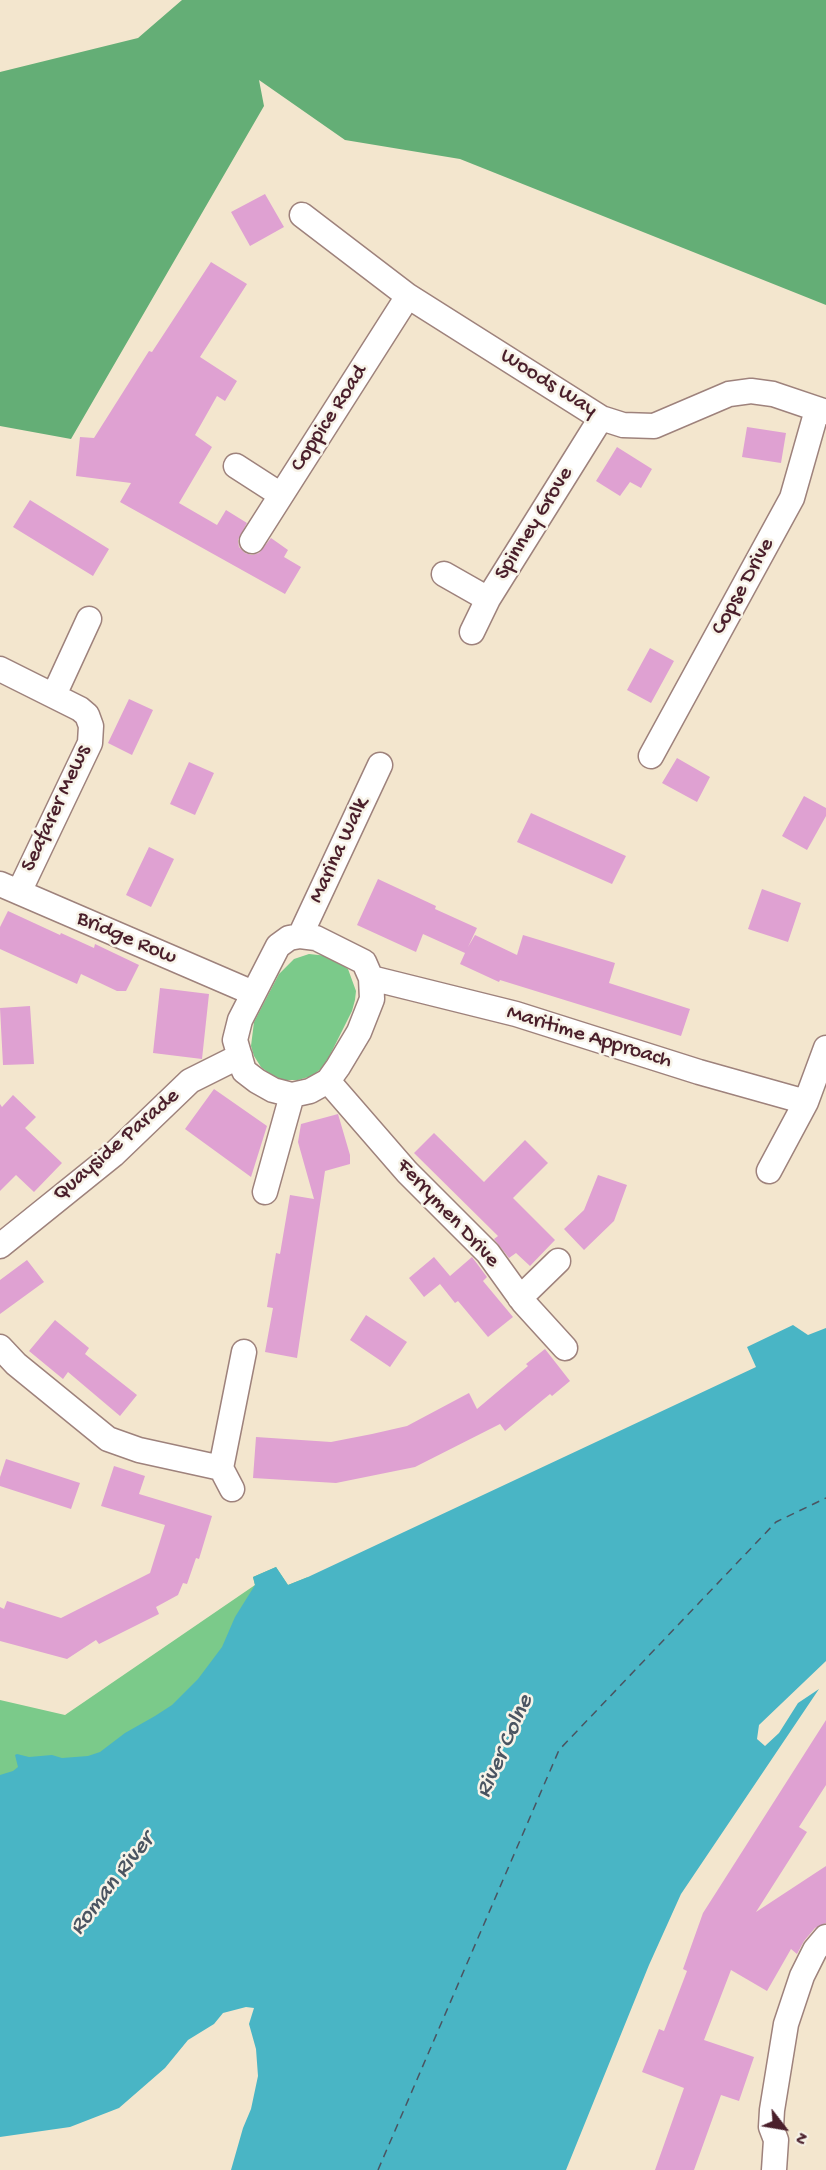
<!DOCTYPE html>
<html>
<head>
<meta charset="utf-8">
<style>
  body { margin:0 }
  #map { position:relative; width:826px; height:2170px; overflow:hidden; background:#f3e6ce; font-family:"Gochi Hand",sans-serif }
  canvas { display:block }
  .north { position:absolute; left:754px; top:2098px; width:60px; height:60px; -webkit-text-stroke:4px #f7f3e8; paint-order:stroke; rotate:121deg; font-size:16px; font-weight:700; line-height:24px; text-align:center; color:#4a1f2b }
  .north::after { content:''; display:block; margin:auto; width:21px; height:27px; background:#4a1f2b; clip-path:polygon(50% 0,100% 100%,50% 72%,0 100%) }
</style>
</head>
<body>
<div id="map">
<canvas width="826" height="2170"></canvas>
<div class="north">N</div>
</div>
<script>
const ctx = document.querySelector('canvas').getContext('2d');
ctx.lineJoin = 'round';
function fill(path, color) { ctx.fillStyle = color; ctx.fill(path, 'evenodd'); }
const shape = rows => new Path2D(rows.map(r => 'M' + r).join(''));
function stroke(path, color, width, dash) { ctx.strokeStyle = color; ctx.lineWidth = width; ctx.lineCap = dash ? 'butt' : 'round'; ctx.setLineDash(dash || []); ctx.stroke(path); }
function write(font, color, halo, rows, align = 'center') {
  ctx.font = font + ' "Gochi Hand",sans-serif'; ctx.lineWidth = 5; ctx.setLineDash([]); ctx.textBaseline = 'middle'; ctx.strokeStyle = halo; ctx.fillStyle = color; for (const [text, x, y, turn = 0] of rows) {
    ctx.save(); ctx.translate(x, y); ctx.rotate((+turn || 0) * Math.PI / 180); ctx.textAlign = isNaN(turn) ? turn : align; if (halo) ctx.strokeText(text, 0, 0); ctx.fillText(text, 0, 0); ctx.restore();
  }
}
const green = shape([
  [309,954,328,956,348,969,356,991,355,1000,352,1011,329,1057,322,1068,312,1076,298,1080,283,1080,270,1074,261,1067,254,1056,251,1046,254,1022,279,974,294,959],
  [276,1567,288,1585,308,1577,0,1994,0,1700,65,1715,255,1585,253,1577]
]);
const forest = shape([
  [182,0,826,0,826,305,460,159,345,140,259,80,264,106,71,439,0,426,0,72,138,38]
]);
const water = shape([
  [793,1325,808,1335,826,1328,826,1661,759,1725,757,1739,765,1746,779,1733,798,1703,819,1689,681,1894,649,1965,566,2170,231,2170,243,2128,251,2109,258,2076,256,2049,249,2024,254,2008,246,2007,223,2013,214,2024,188,2040,165,2068,119,2108,70,2127,0,2137,0,1775,13,1771,18,1767,15,1755,17,1754,29,1757,52,1755,62,1758,88,1756,100,1752,125,1733,155,1716,172,1705,198,1679,222,1647,235,1617,255,1585,253,1577,276,1567,288,1585,308,1577,756,1367,747,1347]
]);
const ferry = shape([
  [378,2170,559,1750,776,1522,826,1498]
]);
const building = shape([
  [265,194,284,227,250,246,231,212],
  [211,262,247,284,200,357,237,381,225,401,217,396,195,435,212,447,179,503,217,525,226,510,247,523,238,540,239,547,245,553,252,555,259,553,271,538,288,550,284,557,301,567,285,594,120,502,131,483,76,476,80,437,94,438,149,351,152,352],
  [747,427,786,433,781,463,742,457],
  [617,447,652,469,641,488,630,482,620,496,596,481],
  [30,500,109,549,93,576,13,527],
  [650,648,674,661,651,703,627,690],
  [129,699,153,710,132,755,108,743],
  [677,758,710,777,697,802,662,783],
  [189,762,214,773,195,815,170,804],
  [804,796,826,808,826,816,807,850,782,836],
  [531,813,626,856,612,884,517,842],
  [149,847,174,859,151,907,126,895],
  [378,879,436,906,435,909,477,928,468,947,475,935,517,955,523,935,615,963,609,983,690,1009,681,1036,500,980,499,982,460,964,465,953,423,934,416,952,357,925],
  [762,889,801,903,788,942,748,929],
  [8,911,60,935,61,933,94,948,95,944,139,965,126,991,117,991,81,974,77,984,0,949,0,927],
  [160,988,209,994,202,1059,153,1053],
  [30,1006,34,1064,3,1065,0,1008],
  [214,1089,267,1126,251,1177,185,1129],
  [13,1095,36,1117,25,1128,62,1163,34,1192,16,1175,0,1191,0,1104,2,1107],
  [338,1114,350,1155,350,1164,325,1171,297,1358,265,1352,273,1308,267,1307,276,1253,280,1254,290,1195,314,1199,298,1142,301,1124],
  [434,1133,484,1182,525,1140,548,1163,513,1198,555,1240,530,1266,516,1253,509,1258,494,1239,498,1236,414,1153],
  [598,1175,627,1185,614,1221,584,1250,564,1229,584,1210],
  [434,1257,450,1276,472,1257,487,1277,483,1281,513,1317,488,1337,458,1301,455,1303,440,1284,424,1297,409,1278],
  [27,1260,44,1282,0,1314,0,1280],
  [366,1315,407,1342,390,1367,350,1340],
  [55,1320,89,1348,85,1354,137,1395,120,1416,68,1372,63,1379,29,1351],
  [545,1349,570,1381,552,1396,550,1394,505,1431,500,1424,415,1467,336,1483,253,1478,256,1437,331,1442,372,1434,407,1426,469,1393,477,1409,528,1366,526,1364],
  [6,1459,80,1483,71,1509,0,1486,0,1477],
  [114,1466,145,1476,139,1494,212,1516,199,1559,196,1558,187,1584,183,1583,178,1595,156,1607,159,1614,99,1644,96,1640,67,1659,0,1641,0,1607,4,1609,7,1601,61,1618,150,1573,165,1525,101,1506],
  [826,1720,826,1785,799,1827,807,1832,756,1912,826,1866,826,1923,815,1928,804,1941,797,1954,791,1949,767,1991,731,1970,704,2040,754,2057,739,2101,721,2095,694,2170,655,2170,684,2088,642,2072,659,2029,664,2031,687,1971,683,1969,703,1913]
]);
const minor = shape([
  [302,215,408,296,601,418,623,425,654,426,729,394,751,391,773,394,826,412],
  [236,466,281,495],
  [252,541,408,296],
  [444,574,488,599],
  [472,632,488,599,601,418],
  [0,669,80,709,87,715,91,726,90,743,19,892],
  [54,695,89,619],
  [651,756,792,498,817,410],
  [0,884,253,993],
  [300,936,316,938,364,962,371,978,372,999,359,1032,338,1067,328,1081,310,1091,292,1095,273,1090,257,1081,244,1071,235,1040,240,1020,278,946,289,938,300,936],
  [300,936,380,765],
  [371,978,516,1014,699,1072,806,1102],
  [328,1081,407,1172,488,1253,524,1303,565,1348],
  [769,1171,806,1102,826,1048],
  [265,1192,292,1095],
  [0,1246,113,1155,190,1081,240,1056],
  [520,1298,558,1261],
  [0,1347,16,1364,108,1439,139,1450,221,1468,232,1489],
  [221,1468,244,1352],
  [774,2170,776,2140,771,2127,772,2110,786,2024,802,1976,815,1950,826,1937]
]);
const streetNames = [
  ["Woods Way",548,384,32],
  ["Coppice Road",330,419,-57],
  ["Spinney Grove",535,524,-58],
  ["Copse Drive",744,587,-61],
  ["Seafarer Mews",57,809,-65],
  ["Marina Walk",340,851,-65],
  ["Bridge Row",126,939,23],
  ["Maritime Approach",589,1038,17],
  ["Quayside Parade",117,1146,-41],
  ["Ferrymen Drive",447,1214,47]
];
const waterNames = [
  ["River Colne",506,1747,-66],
  ["Roman River",113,1885,-52]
];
fill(green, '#7bca8a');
fill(forest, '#64ae76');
fill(water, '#49b5c5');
stroke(ferry, '#4a5461', 1.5, [8, 6]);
fill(building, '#dfa1d2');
stroke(minor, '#9e827c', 27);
stroke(minor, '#fff', 24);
write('22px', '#4a1f2b', '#f7f3e8', streetNames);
write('italic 24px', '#4a5461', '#f7f3e8', waterNames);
</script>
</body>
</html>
